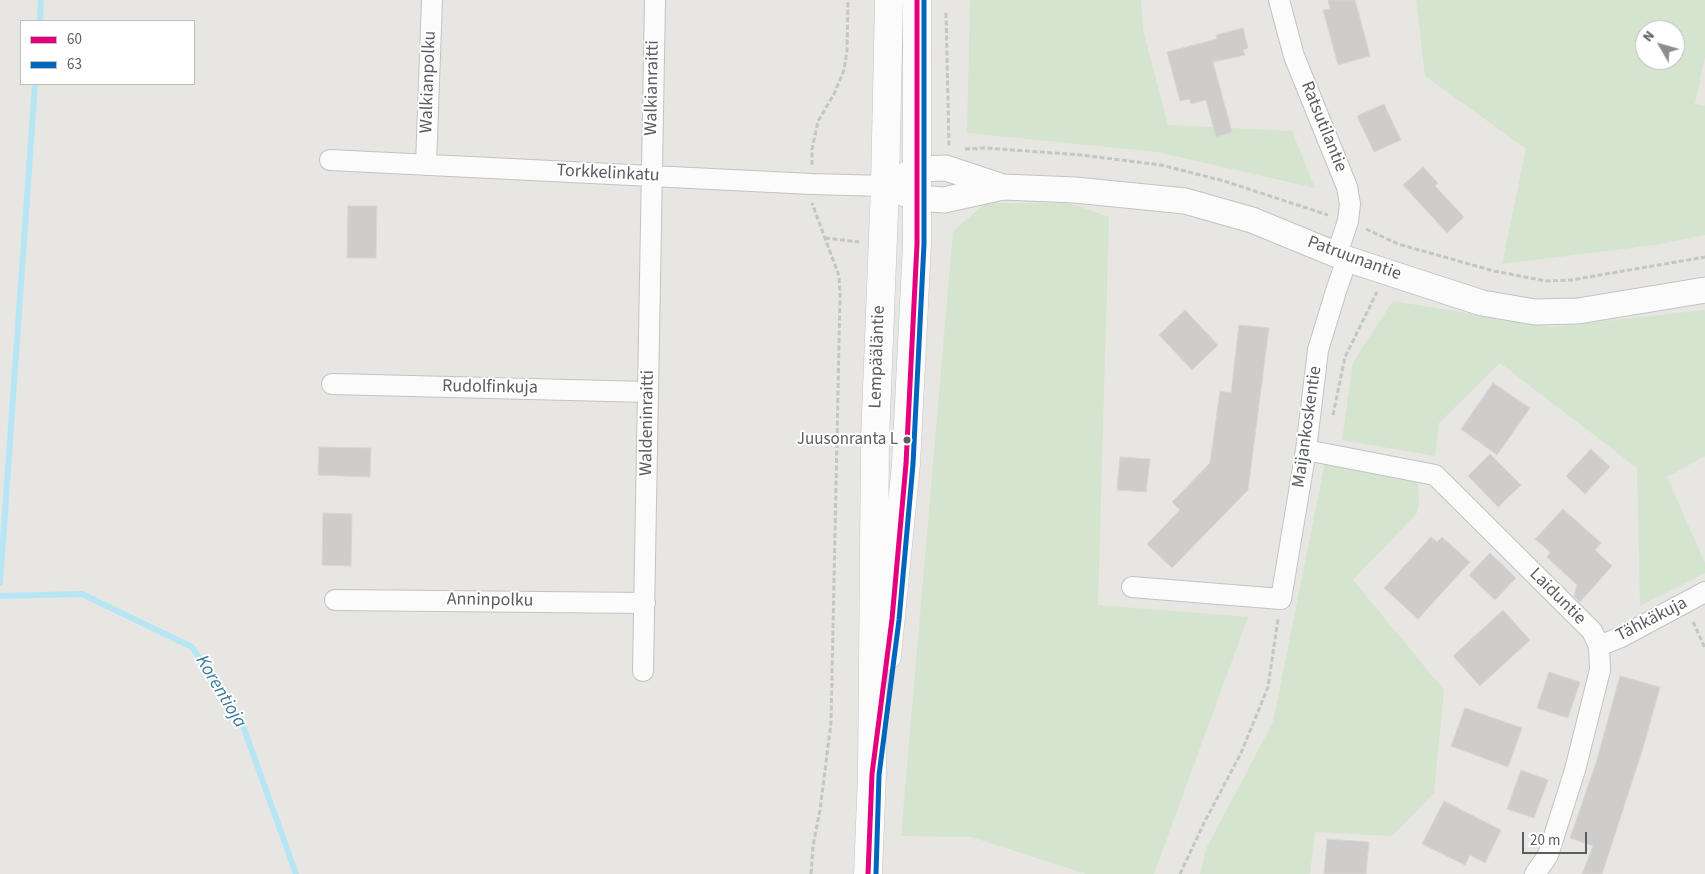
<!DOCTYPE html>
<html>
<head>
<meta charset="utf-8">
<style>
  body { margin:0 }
  #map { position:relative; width:1705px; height:874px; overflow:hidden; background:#e8e6e3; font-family:"Source Sans 3",sans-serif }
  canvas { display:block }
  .legend { position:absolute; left:20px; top:20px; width:175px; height:65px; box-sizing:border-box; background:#fff; border:1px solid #bdbfbf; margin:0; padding:6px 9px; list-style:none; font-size:15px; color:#595e60 }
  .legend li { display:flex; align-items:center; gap:10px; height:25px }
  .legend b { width:25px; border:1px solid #bdbfbf }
  .north { position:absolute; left:1635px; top:20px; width:50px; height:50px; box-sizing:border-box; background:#fff; border:1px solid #bdbfbf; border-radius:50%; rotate:308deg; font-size:14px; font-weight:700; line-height:20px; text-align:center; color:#595e60 }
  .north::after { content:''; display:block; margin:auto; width:18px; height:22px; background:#8b8e8e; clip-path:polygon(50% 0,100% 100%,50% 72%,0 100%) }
  .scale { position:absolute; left:1522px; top:832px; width:65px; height:22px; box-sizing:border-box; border:2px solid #595e60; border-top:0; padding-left:6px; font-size:15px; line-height:18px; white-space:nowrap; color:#595e60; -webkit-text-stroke:4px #fff; paint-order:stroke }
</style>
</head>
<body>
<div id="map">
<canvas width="1705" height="874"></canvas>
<ul class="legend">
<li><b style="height:6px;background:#e5007d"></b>60</li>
<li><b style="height:6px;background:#0065bd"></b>63</li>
</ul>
<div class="north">N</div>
<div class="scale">20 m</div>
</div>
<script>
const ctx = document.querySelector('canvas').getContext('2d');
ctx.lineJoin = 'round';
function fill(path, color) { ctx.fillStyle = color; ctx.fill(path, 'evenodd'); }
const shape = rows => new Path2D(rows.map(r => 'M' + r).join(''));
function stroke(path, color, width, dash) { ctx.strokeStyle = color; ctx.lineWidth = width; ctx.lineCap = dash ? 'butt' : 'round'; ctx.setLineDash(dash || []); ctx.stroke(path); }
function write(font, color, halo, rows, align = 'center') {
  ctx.font = font + ' "Source Sans 3",sans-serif'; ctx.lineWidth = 4; ctx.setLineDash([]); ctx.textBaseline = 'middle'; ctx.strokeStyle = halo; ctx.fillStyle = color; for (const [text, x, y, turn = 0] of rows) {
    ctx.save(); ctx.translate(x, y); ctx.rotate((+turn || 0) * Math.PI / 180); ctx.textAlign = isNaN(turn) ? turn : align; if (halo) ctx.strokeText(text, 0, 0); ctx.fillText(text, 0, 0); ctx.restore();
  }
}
const green = shape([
  [970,0,1141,0,1143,30,1168,125,1292,131,1315,188,1157,152,967,133],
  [1416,0,1705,0,1705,57,1695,104,1705,106,1705,235,1656,245,1502,264,1526,149,1425,76],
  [1645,30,1675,30,1675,60,1645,60],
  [986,203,1070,203,1109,217,1098,605,1248,617,1154,874,1086,874,971,837,901,836,953,231],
  [1393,301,1551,327,1705,310,1705,456,1667,477,1705,563,1705,573,1640,606,1637,468,1500,363,1439,423,1435,456,1342,440,1353,362],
  [1325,462,1418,478,1419,505,1417,513,1353,580,1444,690,1434,793,1392,836,1315,832,1310,874,1200,874,1206,849,1273,722]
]);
const stream = shape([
  [40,21,41,0],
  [0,583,35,84],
  [0,596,82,594,192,647,242,723,296,874]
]);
const building = shape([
  [1328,0,1355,0,1370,56,1338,65,1323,10,1330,9,1328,0],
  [1243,28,1248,48,1243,50,1245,55,1213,62,1232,132,1216,137,1206,100,1191,104,1190,99,1180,101,1167,52,1217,39,1216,35,1243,28],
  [1384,104,1401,140,1374,152,1357,116,1384,104],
  [1423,167,1438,183,1435,186,1464,217,1447,233,1403,185,1423,167],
  [348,206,377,206,376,258,347,258,348,206],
  [1185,310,1218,345,1192,370,1159,335,1185,310],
  [1239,325,1269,328,1248,490,1172,568,1147,544,1180,510,1172,502,1210,463,1220,391,1231,393,1239,325],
  [1493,383,1530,408,1497,455,1461,429,1493,383],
  [319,447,371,448,370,477,318,475,319,447],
  [1591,449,1610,467,1585,494,1566,476,1591,449],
  [1490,454,1521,485,1498,507,1468,476,1490,454],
  [1120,457,1150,459,1146,492,1117,490,1120,457],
  [1563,509,1601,543,1595,550,1612,566,1580,602,1574,596,1577,585,1547,557,1550,552,1535,539,1563,509],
  [323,513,352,514,351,566,322,565,323,513],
  [1431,537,1437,542,1442,537,1470,562,1418,619,1384,588,1431,537],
  [1490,553,1516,578,1495,600,1469,575,1490,553],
  [1503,610,1530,640,1480,686,1453,656,1503,610],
  [1549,672,1580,682,1568,718,1537,708,1549,672],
  [1620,676,1660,687,1643,748,1602,874,1582,874,1593,846,1570,838,1596,763,1620,676],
  [1465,708,1522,728,1508,767,1451,746,1465,708],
  [1521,770,1548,780,1534,818,1507,809,1521,770],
  [1444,801,1501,830,1485,863,1470,855,1465,865,1422,844,1444,801],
  [1327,839,1369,842,1366,874,1324,874,1327,839]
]);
const path = shape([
  [946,13,949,146],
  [965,149,986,148,1081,155,1161,165,1224,181,1328,215],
  [812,165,812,149,818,121,834,94,844,70,847,51,848,0],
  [1366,229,1398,244,1494,271,1546,281,1571,280,1705,257],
  [825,238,859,242],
  [1333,415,1345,357,1377,292],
  [1693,622,1705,648],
  [811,874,813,846,820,810,831,723,840,296,839,276,812,203],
  [1180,874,1204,823,1241,753,1268,687,1278,619]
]);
const minor = shape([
  [1279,0,1294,56,1347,187,1350,204,1348,221,1337,254],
  [330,160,812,184,885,186],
  [426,165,432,0],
  [332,384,648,392],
  [1306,450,1435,475,1592,631,1599,646,1600,670,1575,770,1548,855,1535,874],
  [1132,587,1281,599,1306,450,1318,350,1336,291,1347,259],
  [335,600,645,603],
  [1599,646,1621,637,1705,592],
  [643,671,655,0]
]);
const tertiary = shape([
  [900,178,916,169,946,168,1000,186],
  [885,186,916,198,944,200,1003,187,1075,190,1185,201,1252,220,1347,259,1482,303,1535,312,1578,311,1705,290]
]);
const secondary = shape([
  [887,656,906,464,917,244,917,0],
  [868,874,872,774,875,440,885,186,889,0]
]);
const bus1 = shape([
  [868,874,872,774,892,619,906,464,917,244,917,0]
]);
const bus2 = shape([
  [876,874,879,775,899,620,913,464,924,244,924,0]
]);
const markers = [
  [907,440,4.5,"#595e60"]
];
const busNames = [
  ["Juusonranta L",898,440]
];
const streetNames = [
  ["Walkianpolku",429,82,-88],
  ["Walkianraitti",653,88,-89],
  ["Ratsutilantie",1323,127,68],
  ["Torkkelinkatu",608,174,3],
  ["Patruunantie",1354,259,20],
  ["Lempääläntie",878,357,-88],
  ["Rudolfinkuja",490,388,1],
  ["Waldeninraitti",648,423,-89],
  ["Maijankoskentie",1308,427,-82],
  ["Laiduntie",1557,597,45],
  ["Anninpolku",490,601,1],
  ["Tähkäkuja",1652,620,-27]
];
const waterNames = [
  ["Korentioja",220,692,59]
];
fill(green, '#d5e4ce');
stroke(stream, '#b6e6f4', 6);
fill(building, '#cfcdcc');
stroke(building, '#d8d5d2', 1);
stroke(minor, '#c2c3c3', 22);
stroke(tertiary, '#c2c3c3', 27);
stroke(secondary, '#c2c3c2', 29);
stroke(path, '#c2c7c3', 3, [5, 2.5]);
stroke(minor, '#fcfbfb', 20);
stroke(tertiary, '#fcfbfb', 25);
stroke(secondary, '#fcfbfb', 28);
stroke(bus1, '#e5007d', 5);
stroke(bus2, '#0065bd', 5);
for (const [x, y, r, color] of markers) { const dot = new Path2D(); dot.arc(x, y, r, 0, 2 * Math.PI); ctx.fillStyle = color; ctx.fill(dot); stroke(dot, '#fff', 2); }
write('17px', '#595e60', '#fff', busNames, 'right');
write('18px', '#595e60', '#fff', streetNames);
write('italic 19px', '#3b7d9a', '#fff', waterNames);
</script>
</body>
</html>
